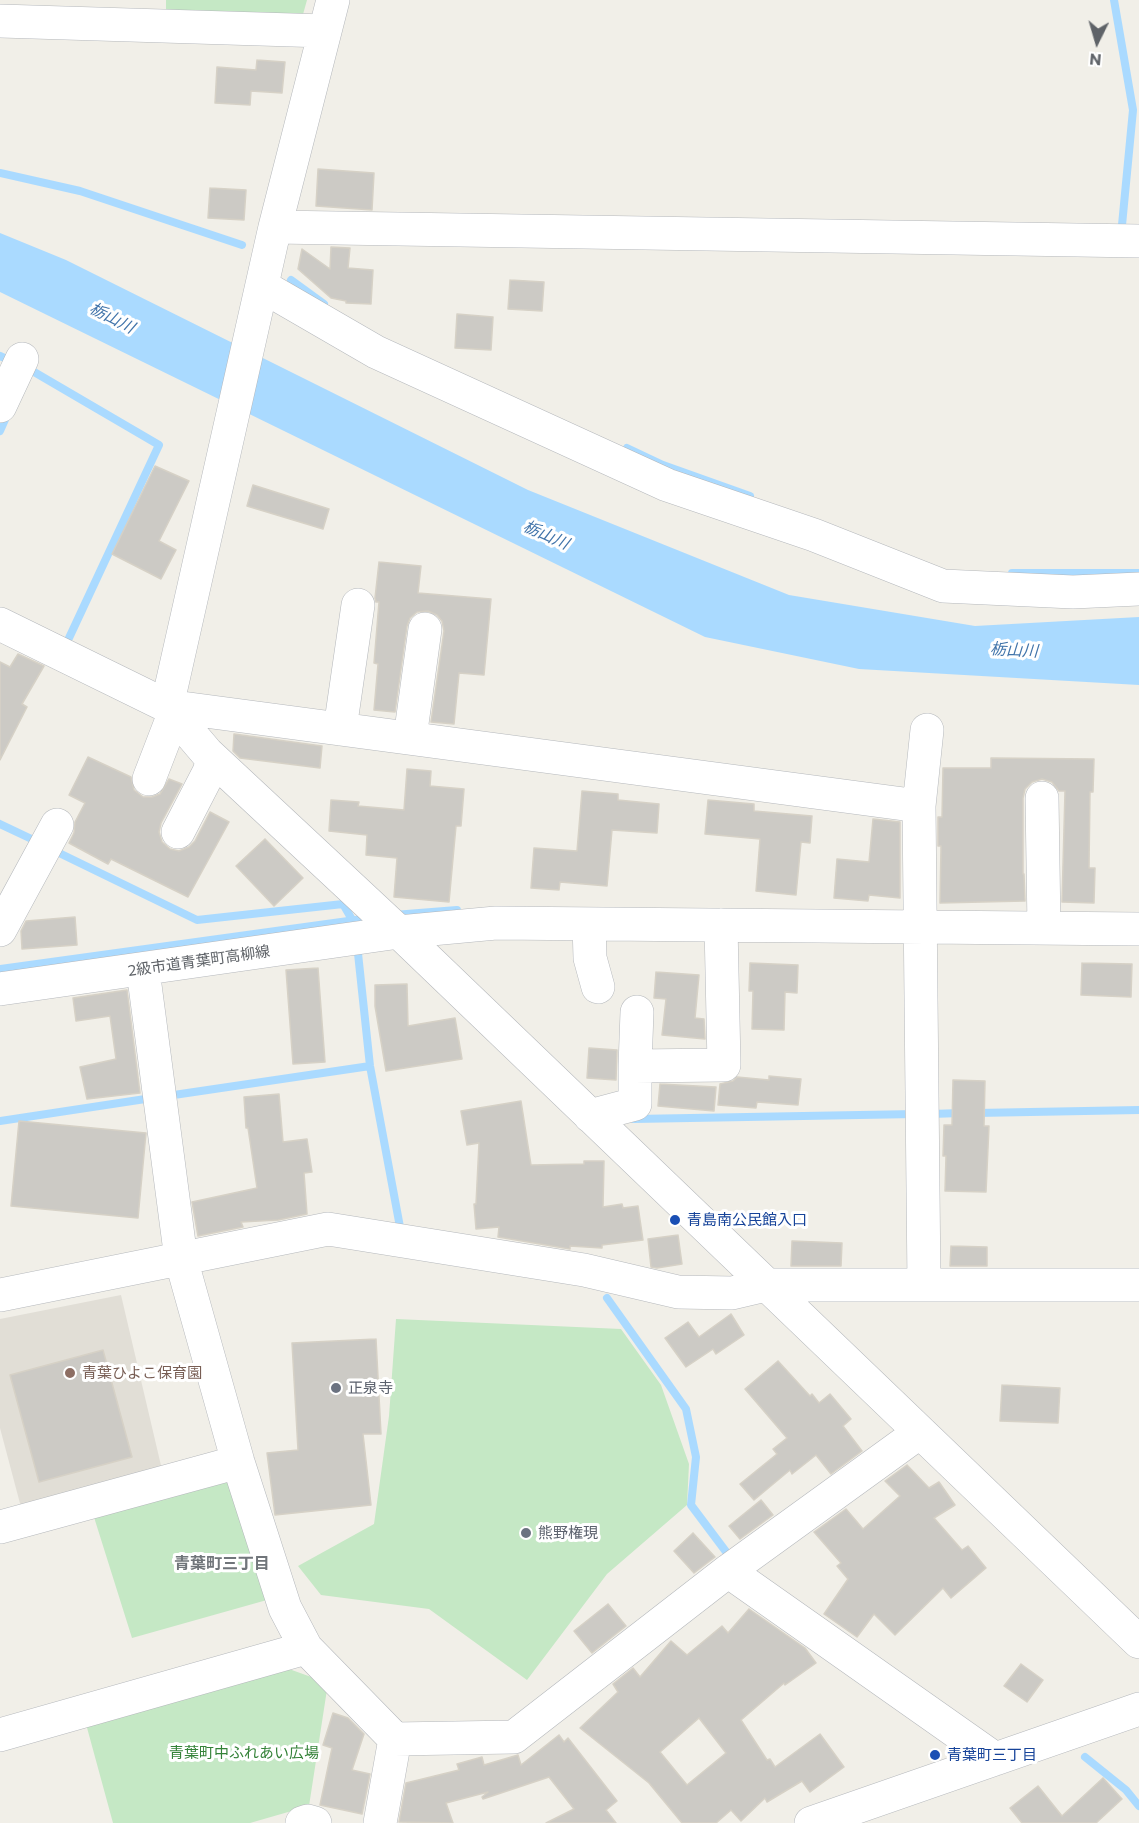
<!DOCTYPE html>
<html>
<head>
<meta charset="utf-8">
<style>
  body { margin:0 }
  #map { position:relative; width:1139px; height:1823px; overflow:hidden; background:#f1efe8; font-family:Commissioner,sans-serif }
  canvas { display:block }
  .north { position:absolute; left:1067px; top:12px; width:60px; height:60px; -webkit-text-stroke:4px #fff; paint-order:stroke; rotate:185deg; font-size:16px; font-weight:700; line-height:24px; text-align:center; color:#5f6368 }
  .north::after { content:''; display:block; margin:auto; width:21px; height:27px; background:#5f6368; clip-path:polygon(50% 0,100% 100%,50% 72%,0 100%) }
</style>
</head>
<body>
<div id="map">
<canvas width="1139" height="1823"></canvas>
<div class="north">N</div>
</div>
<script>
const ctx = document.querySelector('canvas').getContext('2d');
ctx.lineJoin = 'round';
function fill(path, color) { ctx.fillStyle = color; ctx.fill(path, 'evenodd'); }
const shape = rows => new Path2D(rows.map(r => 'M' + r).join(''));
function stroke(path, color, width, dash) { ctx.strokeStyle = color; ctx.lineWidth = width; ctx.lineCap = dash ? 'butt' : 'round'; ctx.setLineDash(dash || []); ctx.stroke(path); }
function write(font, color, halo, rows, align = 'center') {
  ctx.font = font + ' Commissioner,"Noto Sans JP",sans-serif'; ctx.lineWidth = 6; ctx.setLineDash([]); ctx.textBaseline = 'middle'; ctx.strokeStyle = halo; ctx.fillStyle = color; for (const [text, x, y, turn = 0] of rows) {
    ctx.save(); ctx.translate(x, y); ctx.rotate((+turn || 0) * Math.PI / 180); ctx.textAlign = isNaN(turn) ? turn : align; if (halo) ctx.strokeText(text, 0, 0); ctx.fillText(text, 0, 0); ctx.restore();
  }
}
const education = shape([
  [121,1295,163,1474,22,1511,0,1428,0,1319]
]);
const green = shape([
  [166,0,307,0,302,18,166,14],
  [396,1319,621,1329,661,1385,689,1464,687,1505,607,1574,527,1680,429,1609,321,1595,298,1566,374,1524,389,1416],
  [235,1478,274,1598,132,1638,93,1514],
  [289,1669,328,1683,309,1806,250,1823,113,1823,86,1724]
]);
const water = shape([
  [0,233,66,260,528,490,789,595,975,626,1139,617,1139,685,859,669,705,637,0,292]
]);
const stream = shape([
  [1114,0,1133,110,1122,225],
  [0,173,80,191,242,245],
  [291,280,324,304],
  [0,356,13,362],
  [29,369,159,445,69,638],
  [0,431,8,413],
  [627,448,663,465,750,496],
  [1012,573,1139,573],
  [0,824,40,843],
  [53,850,197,920,343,904,354,923],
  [394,915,457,910],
  [357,944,370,1066,400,1227],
  [0,969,370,918],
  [167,1096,370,1066],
  [976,1113,1139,1110],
  [931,1114,961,1113],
  [634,1119,916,1114],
  [0,1121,152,1098],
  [607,1298,686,1409,696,1457,691,1505,727,1553,734,1558],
  [1085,1757,1126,1790,1139,1806]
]);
const building = shape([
  [257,60,285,62,282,93,251,91,250,105,215,103,217,67,256,70,257,60],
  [318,169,374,173,372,210,316,206,318,169],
  [210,188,246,190,244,220,208,218,210,188],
  [331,247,350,248,348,268,373,270,371,304,346,303,346,301,331,298,298,269,302,249,330,269,331,247],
  [510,280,544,282,542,311,508,309,510,280],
  [457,314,493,317,491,350,455,348,457,314],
  [155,466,189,481,159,541,176,550,161,579,112,554,155,466],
  [253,485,329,509,323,529,247,506,253,485],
  [379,562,421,566,418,593,491,599,484,675,459,673,454,724,431,722,444,631,442,621,437,615,428,611,417,612,410,618,407,626,395,712,374,710,378,664,374,663,379,602,376,602,375,598,379,562],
  [18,654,44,666,22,704,27,707,0,760,0,662,10,667,18,654],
  [234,734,322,746,320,768,240,758,233,751,234,734],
  [88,757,131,777,134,790,143,797,152,797,160,794,169,779,182,784,161,823,159,832,162,842,170,849,179,851,189,847,195,841,210,812,229,822,188,897,111,859,108,864,69,843,74,833,75,822,85,803,69,795,88,757],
  [991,758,1094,759,1093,792,1090,792,1089,868,1095,868,1094,903,1062,902,1065,791,1059,791,1052,782,1042,779,1032,782,1025,789,1023,798,1023,874,1024,874,1025,901,940,903,941,846,938,846,938,817,942,817,943,768,991,768,991,758],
  [407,769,431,771,430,786,464,789,461,826,456,826,449,902,394,897,397,858,366,855,367,835,329,831,331,800,359,802,358,806,404,810,407,769],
  [582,791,618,794,618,800,659,804,657,833,612,830,607,886,560,882,559,890,531,888,534,848,577,851,582,791],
  [708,800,754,804,754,811,812,816,810,843,801,842,796,895,756,891,760,839,705,834,708,800],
  [873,819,900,822,900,898,869,895,868,901,834,898,837,859,869,862,873,819],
  [265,839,303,878,274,906,236,866,265,839],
  [75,917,77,945,22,949,21,931,26,921,75,917],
  [750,963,798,965,797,993,785,992,784,1030,752,1029,753,991,749,991,750,963],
  [1082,963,1132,964,1131,997,1081,995,1082,963],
  [318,968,325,1062,293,1064,286,970,318,968],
  [656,972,699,975,695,1018,704,1019,705,1039,662,1035,666,999,654,998,656,972],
  [407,984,408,1026,455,1018,462,1059,386,1071,375,1006,375,985,407,984],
  [127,990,140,1093,87,1099,80,1067,116,1059,110,1016,76,1021,73,998,127,990],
  [589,1048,617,1050,616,1080,587,1078,589,1048],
  [769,1076,801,1079,798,1105,757,1102,756,1108,718,1105,720,1084,733,1081,737,1077,769,1080,769,1076],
  [953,1080,985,1081,984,1126,989,1126,986,1192,945,1191,946,1156,943,1156,944,1125,952,1125,953,1080],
  [660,1084,716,1087,714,1111,658,1106,660,1084],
  [279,1094,283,1142,307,1139,312,1172,304,1173,307,1214,278,1220,241,1222,243,1227,198,1236,192,1202,257,1188,248,1128,246,1128,244,1097,279,1094],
  [521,1101,531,1165,584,1164,584,1161,604,1161,603,1207,622,1204,623,1208,638,1206,643,1240,602,1245,602,1248,570,1246,570,1249,498,1237,499,1227,476,1229,474,1204,476,1204,479,1143,467,1145,461,1111,521,1101],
  [19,1121,146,1133,138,1218,11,1206,19,1121],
  [678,1235,682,1264,657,1268,651,1267,648,1239,678,1235],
  [792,1241,842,1243,841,1266,791,1266,792,1241],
  [951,1246,987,1247,987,1266,950,1266,951,1246],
  [731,1314,744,1335,716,1354,713,1349,686,1367,665,1338,688,1322,699,1337,731,1314],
  [376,1339,381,1434,363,1434,371,1505,275,1515,267,1453,298,1450,292,1343,376,1339],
  [103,1350,132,1457,39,1482,10,1375,103,1350],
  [778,1361,810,1396,812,1394,819,1403,830,1394,851,1419,843,1426,862,1451,831,1474,816,1455,792,1474,790,1470,754,1500,740,1484,777,1454,773,1449,787,1438,745,1389,778,1361],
  [1002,1385,1060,1388,1058,1423,1000,1421,1002,1385],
  [907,1465,929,1488,939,1482,955,1505,934,1518,962,1550,968,1546,986,1568,951,1598,943,1588,895,1635,874,1614,857,1637,824,1614,848,1579,837,1566,841,1563,814,1532,846,1509,863,1529,900,1496,885,1481,907,1465],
  [761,1500,773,1515,740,1539,729,1526,761,1500],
  [693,1533,715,1557,694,1573,674,1551,693,1533],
  [608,1604,626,1626,592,1653,574,1631,608,1604],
  [749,1609,805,1648,816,1663,785,1685,784,1683,741,1720,767,1760,770,1759,775,1767,820,1734,844,1767,810,1792,802,1781,767,1802,765,1798,741,1821,731,1810,716,1823,682,1823,649,1783,580,1728,618,1692,613,1684,633,1668,640,1677,671,1641,687,1655,722,1626,728,1633,749,1609],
  [699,1718,726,1753,687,1785,660,1752,699,1718],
  [1021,1664,1043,1680,1027,1702,1004,1686,1021,1664],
  [333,1713,348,1718,364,1734,352,1770,370,1774,362,1814,320,1805,332,1748,323,1745,333,1713],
  [559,1735,564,1742,568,1738,617,1801,606,1810,616,1823,546,1823,574,1809,549,1777,483,1799,482,1797,488,1792,446,1803,453,1823,399,1822,406,1783,459,1770,457,1764,482,1757,484,1765,518,1755,521,1765,559,1735],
  [1103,1778,1122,1799,1096,1823,1022,1823,1010,1808,1038,1786,1062,1816,1103,1778]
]);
const minor = shape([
  [0,21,325,31],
  [275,227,1139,241],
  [262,286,376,352,667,485,814,535,943,586,1073,592,1139,589],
  [0,406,22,359],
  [0,624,167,706,919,806],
  [167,706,207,753,399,932,1139,1642],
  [167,706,275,227,333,0],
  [340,729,358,605],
  [410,738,425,629],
  [149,779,174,714],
  [1042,798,1044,928],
  [178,832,209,772,213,759],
  [589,924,590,958,598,987],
  [0,930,57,825],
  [143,970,181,1259,238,1462,285,1608,306,1648,395,1739,514,1737,728,1571,920,1432],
  [0,989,399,932,496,923,1139,929],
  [635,1066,637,1012],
  [590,1116,635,1104,635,1066,724,1065,721,925],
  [924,1285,919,806,927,730],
  [0,1295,328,1229,584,1270,678,1292,732,1293,766,1285,1139,1285],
  [0,1527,238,1462],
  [728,1571,995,1759],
  [0,1735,306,1648],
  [302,1823,308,1821,315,1823],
  [380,1823,395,1739],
  [811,1823,1139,1709]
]);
const markers = [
  [675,1220,6,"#1a4fb4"],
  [70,1373,6,"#8d6e63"],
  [336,1388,6,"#6b7280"],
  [526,1533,6,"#6b7280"],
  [935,1755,6,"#1a4fb4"]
];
const streetNames = [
  ["2級市道青葉町高柳線",199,961,-8]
];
const transitNames = [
  ["青島南公民館入口",687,1220],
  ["青葉町三丁目",947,1755]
];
const educationNames = [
  ["青葉ひよこ保育園",82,1373]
];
const worshipNames = [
  ["正泉寺",348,1388],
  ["熊野権現",538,1533]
];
const parkNames = [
  ["青葉町中ふれあい広場",244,1753]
];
const waterNames = [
  ["栃山川",112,318,27],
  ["栃山川",546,535,24],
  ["栃山川",1014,650,3]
];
const neighbourhoodNames = [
  ["青葉町三丁目",222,1564]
];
fill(education, '#e1ded6');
fill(green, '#c5e8c5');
fill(water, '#aadaff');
stroke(stream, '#aadaff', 8);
fill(building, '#cccac5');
stroke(building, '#d6d1c6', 1.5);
stroke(minor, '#b5b8bc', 34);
stroke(minor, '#fff', 33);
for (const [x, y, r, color] of markers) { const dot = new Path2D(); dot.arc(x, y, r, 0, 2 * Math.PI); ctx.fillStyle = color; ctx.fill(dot); stroke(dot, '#fff', 2); }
write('15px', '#5f6368', '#fff', streetNames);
write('15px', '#164399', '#fff', transitNames, 'left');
write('15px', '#785e54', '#fff', educationNames, 'left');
write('15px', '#5b616d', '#fff', worshipNames, 'left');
write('15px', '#348238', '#fff', parkNames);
write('italic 16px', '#4174aa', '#fff', waterNames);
write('bold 16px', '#70757a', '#fff', neighbourhoodNames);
</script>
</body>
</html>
